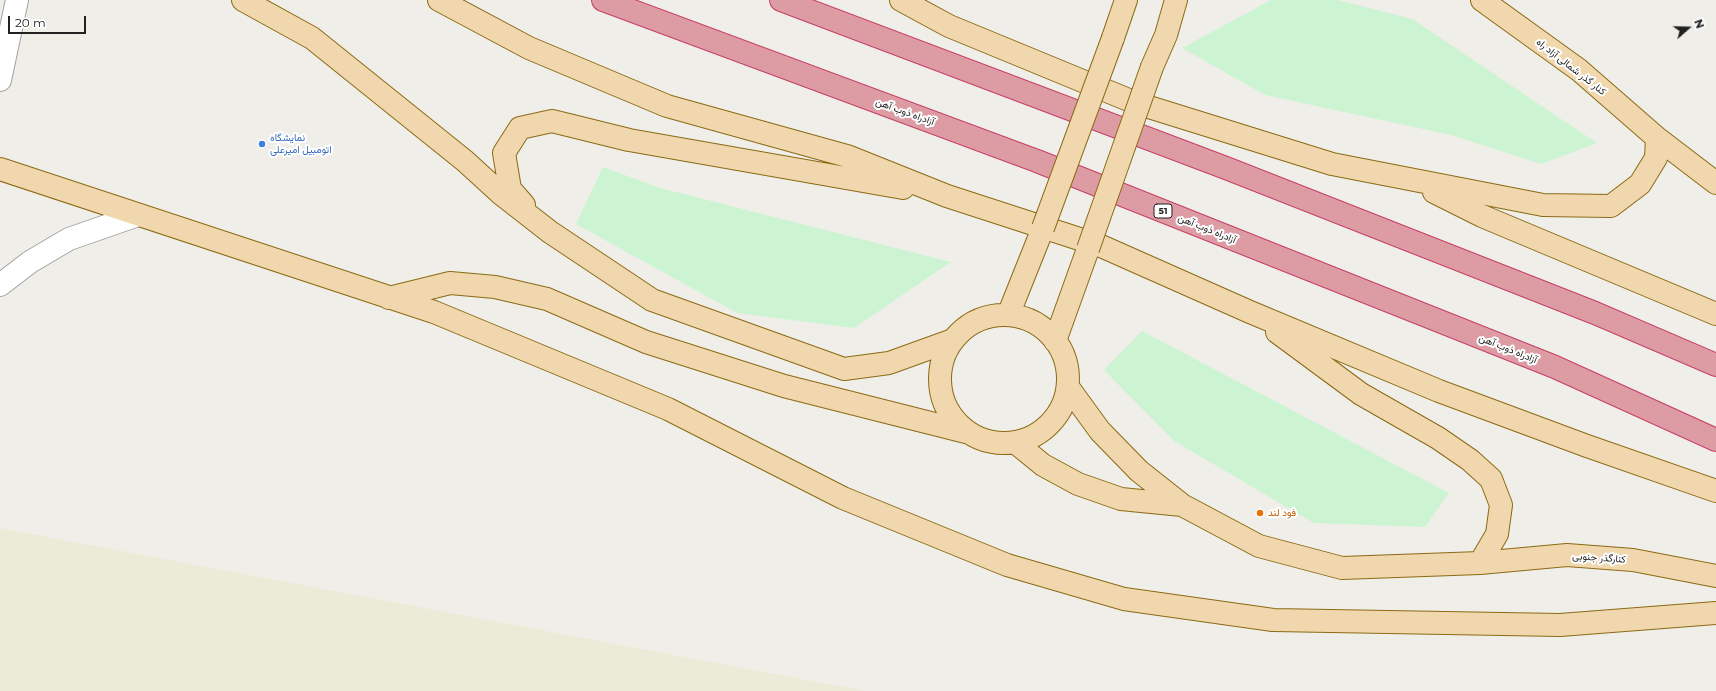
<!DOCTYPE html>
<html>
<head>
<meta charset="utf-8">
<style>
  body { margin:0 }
  #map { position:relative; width:1716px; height:691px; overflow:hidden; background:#f0eee9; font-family:Montserrat,sans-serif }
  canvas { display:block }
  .north { position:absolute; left:1668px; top:8px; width:40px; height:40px; -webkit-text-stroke:3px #fff; paint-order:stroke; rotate:70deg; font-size:11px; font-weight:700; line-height:16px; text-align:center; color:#212121 }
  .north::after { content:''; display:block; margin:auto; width:14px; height:18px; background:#212121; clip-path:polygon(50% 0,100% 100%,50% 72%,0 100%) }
  .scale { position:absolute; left:8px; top:16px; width:78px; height:18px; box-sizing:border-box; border:2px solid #212121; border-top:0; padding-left:5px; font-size:12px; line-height:14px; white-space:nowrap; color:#212121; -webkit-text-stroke:3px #fff; paint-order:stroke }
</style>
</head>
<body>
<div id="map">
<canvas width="1716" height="691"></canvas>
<div class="north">N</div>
<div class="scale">20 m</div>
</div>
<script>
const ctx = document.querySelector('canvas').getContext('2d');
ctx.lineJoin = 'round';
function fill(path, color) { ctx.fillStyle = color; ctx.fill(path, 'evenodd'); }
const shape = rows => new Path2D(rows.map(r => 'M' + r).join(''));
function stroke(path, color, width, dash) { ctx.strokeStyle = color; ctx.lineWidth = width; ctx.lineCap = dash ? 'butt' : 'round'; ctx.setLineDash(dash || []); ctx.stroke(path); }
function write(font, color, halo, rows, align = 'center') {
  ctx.font = font + ' Montserrat,Vazirmatn,sans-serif'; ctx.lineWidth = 4; ctx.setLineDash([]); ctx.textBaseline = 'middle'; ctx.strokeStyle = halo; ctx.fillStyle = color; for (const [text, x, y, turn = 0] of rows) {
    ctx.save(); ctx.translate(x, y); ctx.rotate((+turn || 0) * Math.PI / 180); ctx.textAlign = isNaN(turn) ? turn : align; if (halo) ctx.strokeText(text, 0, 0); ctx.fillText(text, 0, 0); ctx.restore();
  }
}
const farmland = shape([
  [0,528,865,691,0,691]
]);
const park = shape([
  [1271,0,1338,0,1412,19,1597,143,1541,164,1451,135,1265,95,1182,48],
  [603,167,660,188,951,262,854,328,737,313,576,224],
  [1142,331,1449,493,1425,527,1314,523,1174,441,1104,370]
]);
const minor = shape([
  [0,80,17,0],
  [0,285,30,262,69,239,138,215]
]);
const major = shape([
  [243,0,312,38,465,161,500,193,550,232,652,300,844,369,889,363,950,341],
  [439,0,529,48,667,106,847,156,947,196,1101,246,1250,312,1439,391,1587,446,1716,491],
  [901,0,949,26,1136,103,1332,164,1543,205,1611,206,1640,184,1656,158,1657,138],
  [1482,0,1579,70,1657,138,1716,183],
  [1113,38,1126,0],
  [1152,67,1166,35,1176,0],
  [0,169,434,312,668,409,843,498,1007,565,1124,599,1273,620,1560,625,1716,613],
  [1434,192,1482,216,1716,314],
  [524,205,510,189,504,153,520,128,552,121,629,140,903,188],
  [389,298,450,283,495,287,547,299,646,342,784,386,966,432],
  [1009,313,1043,228],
  '940 379a64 64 0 1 1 128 0a64 64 0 1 1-128 0Z',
  [1277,332,1361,394,1438,438,1470,460,1491,479,1501,505,1497,534,1480,563],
  [1055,341,1088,249],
  [1068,387,1100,431,1139,471,1182,505,1259,546,1342,568,1480,563,1567,555,1633,560,1716,576],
  [1016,443,1043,465,1078,484,1121,499,1182,505]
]);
const highway = shape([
  [603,0,1037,161,1555,367,1716,440],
  [781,0,1226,168,1595,313,1716,365]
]);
const majorBridge = shape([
  [1043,228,1113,38],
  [1088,249,1152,67]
]);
const markers = [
  [262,144,4,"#3f7fe0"],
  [1260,513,4,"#e8710a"]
];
const shields = [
  [1163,211,18]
];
const shieldNames = [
  ["51",1163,211]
];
const streetNames = [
  ["کنار گذر شمالی آزاد راه",1571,67,38],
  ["آزادراه ذوب آهن",905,112,20],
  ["آزادراه ذوب آهن",1207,229,22],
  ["آزادراه ذوب آهن",1508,349,22],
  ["کنارگذر جنوبی",1599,558,4]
];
const shopNames = [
  ["نمایشگاه",270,138],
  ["اتومبیل امیرعلی",270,150]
];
const foodNames = [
  ["فود لند",1268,513]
];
fill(farmland, '#eaecd7');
fill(park, '#cdf4d2');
stroke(minor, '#a2a2a2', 24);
stroke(major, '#8b6a13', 24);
stroke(highway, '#c63f66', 24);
stroke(minor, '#fff', 22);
stroke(major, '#f1d7ad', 22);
stroke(highway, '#dd9ba4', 22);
stroke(majorBridge, '#8b6a13', 24, []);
stroke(majorBridge, '#f1d7ad', 22);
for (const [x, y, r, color] of markers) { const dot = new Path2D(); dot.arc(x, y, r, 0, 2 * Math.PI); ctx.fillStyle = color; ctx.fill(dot); stroke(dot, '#fff', 1.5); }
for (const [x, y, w] of shields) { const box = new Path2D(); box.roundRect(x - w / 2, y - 7, w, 14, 3); ctx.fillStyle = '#fff'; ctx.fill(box); stroke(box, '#212121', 1); }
write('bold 9px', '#212121', null, shieldNames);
write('10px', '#212121', '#fff', streetNames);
write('10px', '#366cbe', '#fff', shopNames, 'left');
write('10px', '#c56008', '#fff', foodNames, 'left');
</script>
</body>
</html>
